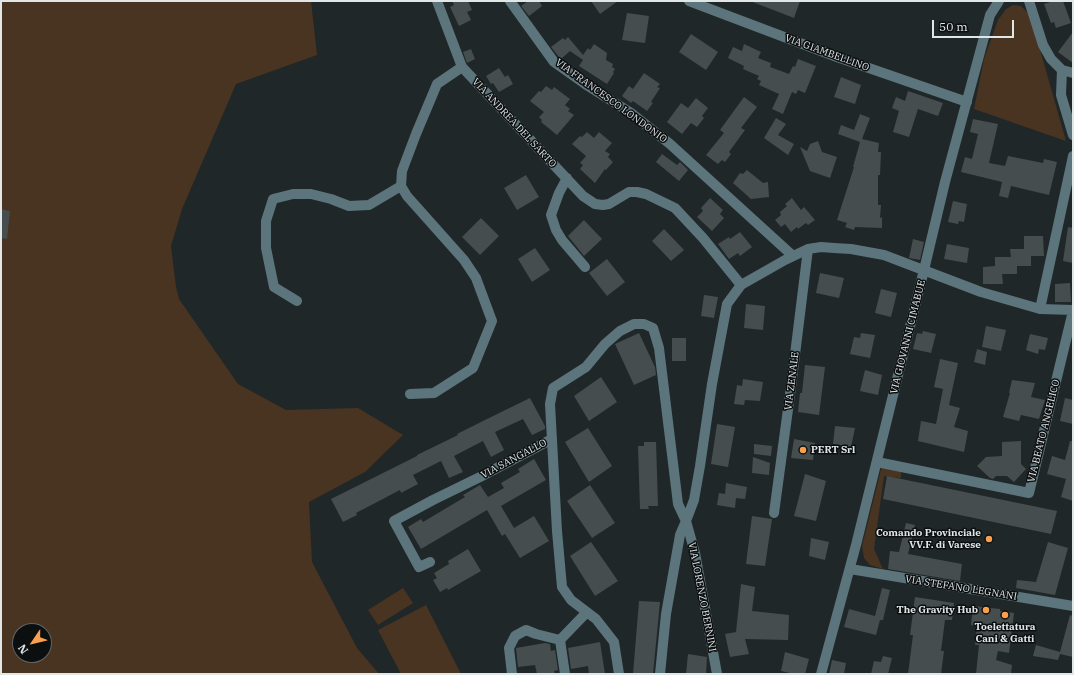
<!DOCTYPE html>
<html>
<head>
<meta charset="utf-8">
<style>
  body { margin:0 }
  #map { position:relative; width:1074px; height:675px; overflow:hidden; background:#202729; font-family:"IBM Plex Serif",serif }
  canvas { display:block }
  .frame { position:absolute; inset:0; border:2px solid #e1e6e7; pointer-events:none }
  .north { position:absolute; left:12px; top:623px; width:40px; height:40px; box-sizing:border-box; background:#0c0f10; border:1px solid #616566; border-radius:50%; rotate:235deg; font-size:11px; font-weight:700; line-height:16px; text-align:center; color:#e1e6e7 }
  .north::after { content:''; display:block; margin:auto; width:14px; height:18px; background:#fa9f4f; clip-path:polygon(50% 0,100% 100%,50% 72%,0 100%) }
  .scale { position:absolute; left:932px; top:20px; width:82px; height:18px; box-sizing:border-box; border:2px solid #e1e6e7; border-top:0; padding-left:5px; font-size:12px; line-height:14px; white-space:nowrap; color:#e1e6e7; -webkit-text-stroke:3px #0c0f10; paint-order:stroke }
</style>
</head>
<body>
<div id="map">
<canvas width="1074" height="675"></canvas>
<div class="frame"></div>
<div class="north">N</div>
<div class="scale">50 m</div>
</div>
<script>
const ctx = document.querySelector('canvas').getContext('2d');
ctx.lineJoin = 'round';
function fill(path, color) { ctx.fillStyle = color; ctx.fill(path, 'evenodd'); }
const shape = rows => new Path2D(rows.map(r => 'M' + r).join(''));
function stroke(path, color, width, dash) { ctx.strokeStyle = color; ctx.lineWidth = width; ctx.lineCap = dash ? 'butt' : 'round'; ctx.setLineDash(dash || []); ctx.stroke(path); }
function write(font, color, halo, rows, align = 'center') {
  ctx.font = font + ' "IBM Plex Serif",serif'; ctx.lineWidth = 3; ctx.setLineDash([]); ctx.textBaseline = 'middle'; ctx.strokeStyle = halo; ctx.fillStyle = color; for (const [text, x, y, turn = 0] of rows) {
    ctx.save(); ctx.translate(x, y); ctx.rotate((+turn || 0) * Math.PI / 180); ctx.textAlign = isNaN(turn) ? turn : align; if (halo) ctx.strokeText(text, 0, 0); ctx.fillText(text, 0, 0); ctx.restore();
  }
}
const green = shape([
  [1,1,311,1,317,55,236,84,182,209,171,246,176,287,179,299,238,384,286,410,358,408,403,435,365,472,309,502,312,562,357,648,379,674,1,674],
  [20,631,44,631,44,655,20,655],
  [1013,5,1021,6,1029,14,1033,25,1066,141,974,109,984,59,998,20,1006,9],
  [884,466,901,470,901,478,884,476,874,549,883,569,870,565,864,558,862,546,877,486,881,469],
  [403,588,413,603,378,625,368,610],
  [426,605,461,674,401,674,378,630]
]);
const building = shape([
  [452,1,468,1,472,10,467,12,471,20,459,26,450,7,454,5],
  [528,1,539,1,542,6,529,16,521,6],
  [591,1,618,1,600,14],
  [750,1,800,1,794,18],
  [1053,1,1063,1,1071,23,1056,28,1054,22,1051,23,1044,4],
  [627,13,649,16,645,43,622,40],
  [1073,32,1073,63,1058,52],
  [691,34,718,52,706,70,679,52],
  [568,37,583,55,588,48,590,50,594,44,607,53,606,60,613,64,612,67,615,69,613,72,614,73,607,84,579,66,583,60,570,51,561,59,559,57,551,47,563,38,565,40],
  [744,44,761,52,758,58,771,63,770,67,789,74,793,66,795,67,798,59,816,66,805,93,798,90,796,94,792,92,783,114,772,109,779,94,759,85,761,81,757,79,759,76,743,69,744,66,728,58,733,47,742,51],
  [471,49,475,59,467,63,463,52],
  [499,68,505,77,508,75,513,84,499,92,493,83,491,84,486,76],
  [644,73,660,84,657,87,660,88,651,102,653,103,647,111,633,101,631,103,622,96,629,86,633,89],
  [841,77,861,85,855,104,834,97],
  [546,86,552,90,554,87,570,99,565,105,570,109,568,111,574,115,557,135,541,122,542,120,539,117,544,112,530,101,539,91,541,92],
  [908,91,943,103,938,116,918,109,909,137,893,132,899,111,892,108,896,97,905,101],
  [744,97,757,107,741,128,745,130,729,152,731,154,725,162,722,160,718,164,706,155,724,133,720,130],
  [696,98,708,108,702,116,704,118,697,127,691,123,682,134,667,122,681,103,688,108],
  [860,114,870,118,862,139,879,143,878,152,881,152,880,175,878,175,878,205,881,205,880,218,882,217,882,228,855,227,854,230,845,227,847,223,837,220,854,167,853,167,860,142,838,134,841,125,854,130],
  [776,118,786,124,778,135,794,144,788,155,764,138],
  [973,119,998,124,989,163,1005,166,1008,156,1043,163,1044,159,1057,162,1049,195,1011,186,1008,198,999,196,1002,182,961,172,965,157,972,159,978,134,970,132],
  [587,132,594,138,599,132,612,143,605,151,610,154,608,157,613,162,606,170,605,169,595,183,580,169,583,165,580,163,586,156,572,144,580,136,582,137],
  [818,141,822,152,837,157,830,178,810,171,800,147,807,151,810,144],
  [662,154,677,165,680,162,688,170,679,181,656,162],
  [747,170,763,183,768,182,769,197,751,199,733,183,740,173,743,174],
  [526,175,539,197,517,210,504,188],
  [710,198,723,210,720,214,724,218,712,231,697,217,703,211,701,208],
  [792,198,801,210,804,207,815,220,808,225,806,223,798,229,797,227,791,232,785,224,781,227,775,220,781,215,780,212,787,206,785,204],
  [953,201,967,204,964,222,959,221,958,224,948,222],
  [1,209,10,211,7,239,1,238],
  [481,218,499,236,480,255,462,237],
  [584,220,602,239,584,256,568,236],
  [1068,227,1073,228,1073,263,1063,261],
  [664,229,684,250,671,261,652,241],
  [740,232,752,247,740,256,738,253,729,259,718,244,729,237,730,239],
  [1024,236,1043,236,1044,256,1031,256,1031,266,1017,266,1017,274,1002,274,1003,284,983,284,983,267,995,266,995,257,1011,257,1010,249,1024,249],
  [913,239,924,242,920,260,909,258],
  [947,244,969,248,967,263,944,259],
  [535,248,550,270,532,282,518,259],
  [607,259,625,282,607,296,589,273],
  [820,273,844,278,839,298,816,293],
  [1070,283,1071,302,1055,302,1055,284],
  [881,289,897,293,891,317,875,313],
  [704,295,718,297,714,318,701,316],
  [746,304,765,306,763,330,744,328],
  [986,326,1006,330,1001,351,982,347],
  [923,331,936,334,931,353,913,349,917,333,922,334],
  [639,333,655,367,656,375,634,385,615,344],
  [861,333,875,335,870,358,850,354,854,337,860,338],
  [1030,334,1048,338,1045,350,1039,349,1038,354,1026,350],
  [672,338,686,338,686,361,672,361],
  [977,349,987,352,985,365,974,362],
  [940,359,958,363,949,405,960,408,954,427,968,431,964,452,918,441,921,421,936,424,943,389,934,387],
  [805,365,825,367,819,415,798,412,800,393,802,393],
  [865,370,882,375,878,395,860,391],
  [601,377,617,402,589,421,574,396],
  [743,379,763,382,760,401,745,400,744,405,734,404,737,385,742,386],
  [1012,380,1035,383,1031,397,1045,400,1039,419,1021,415,1019,421,1003,417,1010,393,1009,393],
  [530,398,545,426,545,429,532,435,523,419,495,432,504,450,491,457,483,441,454,456,463,472,449,478,441,461,413,475,418,484,401,493,400,490,356,513,357,515,343,522,331,499,417,456,417,455,458,435,457,434,489,418],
  [1065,398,1073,400,1073,424,1060,421],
  [717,424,735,427,728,467,711,464],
  [835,426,855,428,851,447,833,444],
  [588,428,612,466,589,482,565,442],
  [794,439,815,443,813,460,791,458],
  [1021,441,1021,464,1026,469,1014,482,1007,476,996,476,993,479,990,478,977,466,986,457,1002,456,1002,442],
  [1070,441,1073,441,1073,501,1061,497,1066,479,1047,474,1052,456,1065,460],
  [644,442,656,442,658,506,648,506,649,509,640,509,638,446,644,446],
  [754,444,772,446,771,456,754,454],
  [753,457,770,463,769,475,752,473],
  [534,459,546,480,501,506,514,528,534,516,549,541,520,558,505,534,502,536,487,510,421,549,408,527,421,519,423,522,465,497,463,495,480,485,488,497,504,488,501,483,520,472,518,469],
  [805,474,826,481,816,521,794,516],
  [887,476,1057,511,1051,534,883,499],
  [726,483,747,487,745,499,736,498,735,508,717,505,719,493,725,494],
  [590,485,615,523,592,538,567,501],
  [752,516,772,519,765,566,746,564],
  [906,523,915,525,908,554,962,564,960,581,888,569,890,551,899,552],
  [811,538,829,542,825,560,809,556],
  [591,542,618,581,595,596,570,556],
  [1048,542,1068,548,1055,595,1016,588,1017,580,1036,582],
  [468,549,481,571,448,590,447,588,440,592,433,580,437,578,434,573,449,564,448,561],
  [741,584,755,587,752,611,789,615,788,640,745,639,749,654,730,657,725,634,736,632],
  [882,588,890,590,883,620,880,620,876,635,844,627,849,609,875,616],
  [915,597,954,603,952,620,945,620,941,651,944,651,941,674,908,674,913,635,910,635],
  [639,601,660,602,653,674,633,674],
  [973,606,1000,609,1000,611,1014,613,1009,653,998,651,996,660,1012,665,1011,674,976,674,979,645,975,645,977,626,971,625],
  [1070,615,1073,616,1073,657,1060,654,1058,660,1033,656,1036,645,1060,652],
  [600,642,605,674,589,674,588,666,571,669,568,648],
  [545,643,550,644,551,651,555,650,558,670,554,671,555,674,537,674,535,665,518,667,516,648],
  [785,652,809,659,805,674,794,674,781,671],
  [688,654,707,657,706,674,686,674],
  [883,656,892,658,888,674,871,674,874,661,881,662],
  [832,660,846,663,844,674,829,674]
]);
const minor = shape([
  [437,1,462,67,583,196,595,204,603,205,609,204,629,192,637,192,646,194,675,208,703,238,741,285],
  [510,1,554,62,585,84,631,113,670,144,793,256],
  [689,1,837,57,967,102],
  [1029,1,1043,45,1051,59,1062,70,1073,73],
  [1062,70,1061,95,1073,135],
  [567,178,559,193,551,215,556,230,562,240,585,267],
  [297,301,274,287,266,248,266,221,273,199,293,194,311,194,331,199,349,206,369,205,401,186],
  [1040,309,1073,156],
  [410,394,434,393,473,368,492,321,476,278,464,260,407,196,401,186,402,171,416,134,437,84,462,67],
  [877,462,1029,493,1073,311],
  [774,513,791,387,808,249],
  [430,562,419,567,394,521,433,500,480,477,552,439],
  [850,569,1073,606],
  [512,674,509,648,515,636,526,630,536,634,560,640],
  [565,674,560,640,587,612],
  [619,674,614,642,596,619,571,600,562,587,557,531,550,404,553,388,586,367,605,344,620,331,634,324,644,324,653,328,659,348,678,504,686,521,680,535,666,614,660,674],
  [717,674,695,553,686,521,694,500,700,466,712,384,727,304,741,285,785,260,808,249,821,247,834,248,851,249,884,255,981,292,1040,309,1073,310],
  [821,674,856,545,924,270,945,182,990,15,999,1]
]);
const markers = [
  [803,450,4,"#fa9f4f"],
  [989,539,4,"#fa9f4f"],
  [986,610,4,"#fa9f4f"],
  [1005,615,4,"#fa9f4f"]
];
const streetNames = [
  ["VIA GIAMBELLINO",827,53,20],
  ["VIA FRANCESCO LONDONIO",611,101,36],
  ["VIA ANDREA DEL SARTO",514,123,47],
  ["VIA GIOVANNI CIMABUE",908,337,-76],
  ["VIA ZENALE",792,381,-83],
  ["VIA BEATO ANGELICO",1044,431,-76],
  ["VIA SANGALLO",514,459,-28],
  ["VIA STEFANO LEGNANI",961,588,9],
  ["VIA LORENZO BERNINI",702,597,79]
];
const poiNames = [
  ["PERT Srl",811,450,"left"],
  ["Comando Provinciale",981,533],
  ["VV.F. di Varese",981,545],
  ["The Gravity Hub",978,610],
  ["Toelettatura",1005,627,"center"],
  ["Cani & Gatti",1005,639,"center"]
];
fill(green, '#493321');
fill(building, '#454d4f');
stroke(minor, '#5c757c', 10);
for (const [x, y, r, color] of markers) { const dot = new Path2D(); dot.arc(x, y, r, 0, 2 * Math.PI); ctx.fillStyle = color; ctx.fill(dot); stroke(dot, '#0c0f10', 1.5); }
write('10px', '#e1e6e7', '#0c0f10', streetNames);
write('bold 10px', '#e1e6e7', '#0c0f10', poiNames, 'right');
</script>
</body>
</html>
